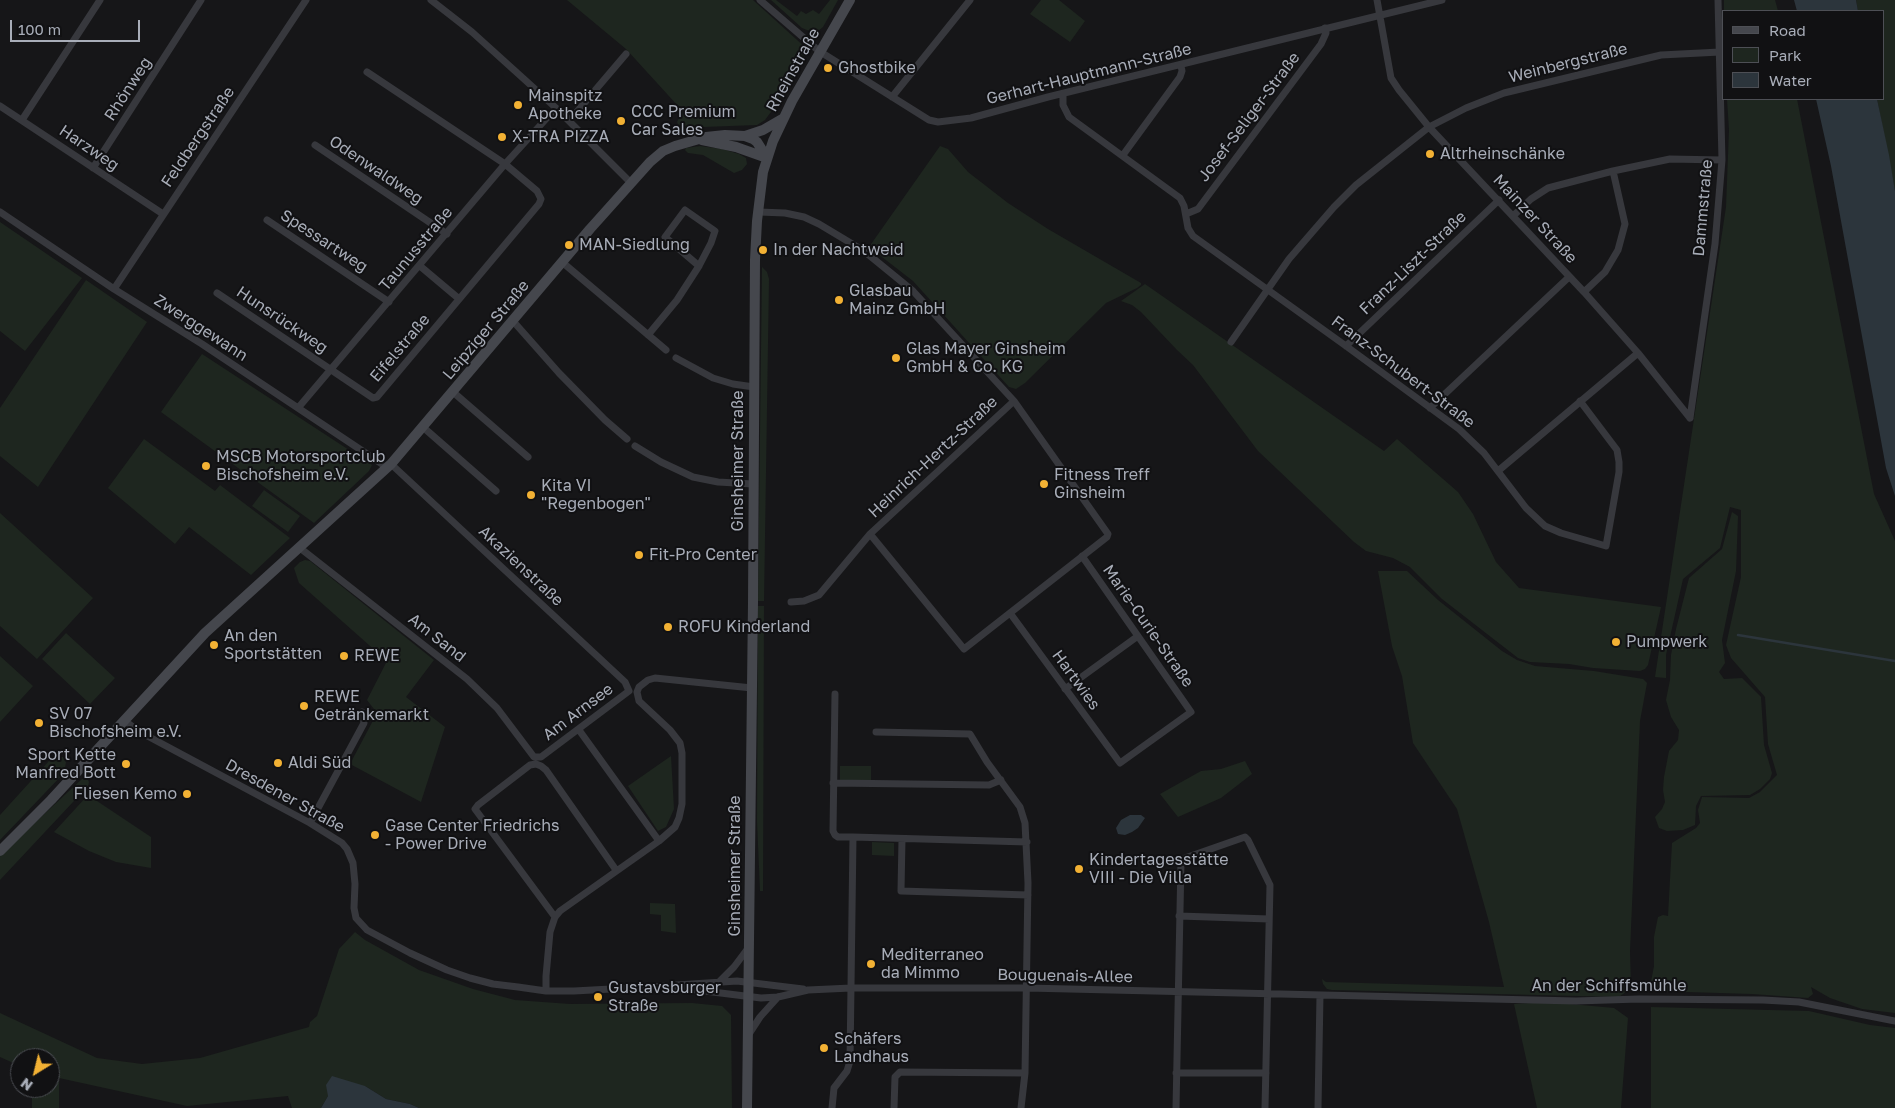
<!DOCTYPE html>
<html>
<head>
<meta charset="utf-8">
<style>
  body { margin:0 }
  #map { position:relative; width:1895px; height:1108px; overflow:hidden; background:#161618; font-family:"Golos Text",sans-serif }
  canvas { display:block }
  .legend { position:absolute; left:1722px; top:10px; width:162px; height:90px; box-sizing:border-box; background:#111113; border:1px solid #4d4f55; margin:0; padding:6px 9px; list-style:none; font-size:15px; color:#a8adb8 }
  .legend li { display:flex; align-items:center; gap:10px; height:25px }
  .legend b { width:25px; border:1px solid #4d4f55 }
  .north { position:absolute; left:10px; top:1048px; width:50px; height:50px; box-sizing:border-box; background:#111113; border:1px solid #4d4f55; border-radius:50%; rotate:216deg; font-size:14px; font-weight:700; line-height:20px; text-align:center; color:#a8adb8 }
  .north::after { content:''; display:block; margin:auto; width:18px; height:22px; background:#f2b134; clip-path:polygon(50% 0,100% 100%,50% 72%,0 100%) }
  .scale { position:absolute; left:10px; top:20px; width:130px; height:22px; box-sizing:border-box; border:2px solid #a8adb8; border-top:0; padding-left:6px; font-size:15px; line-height:18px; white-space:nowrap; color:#a8adb8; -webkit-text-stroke:4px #111113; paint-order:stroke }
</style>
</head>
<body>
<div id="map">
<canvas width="1895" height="1108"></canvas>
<ul class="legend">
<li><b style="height:6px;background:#45474d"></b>Road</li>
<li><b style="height:14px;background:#1e261f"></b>Park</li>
<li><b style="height:14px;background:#2c353c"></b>Water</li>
</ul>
<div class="north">N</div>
<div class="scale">100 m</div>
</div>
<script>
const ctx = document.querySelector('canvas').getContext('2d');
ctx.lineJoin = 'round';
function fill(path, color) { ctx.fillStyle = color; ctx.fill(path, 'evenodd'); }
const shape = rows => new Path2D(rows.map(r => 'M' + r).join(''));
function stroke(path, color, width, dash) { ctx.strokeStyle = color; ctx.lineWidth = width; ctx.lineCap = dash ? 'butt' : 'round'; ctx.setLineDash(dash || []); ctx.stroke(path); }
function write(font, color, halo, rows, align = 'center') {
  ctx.font = font + ' "Golos Text",sans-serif'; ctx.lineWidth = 4; ctx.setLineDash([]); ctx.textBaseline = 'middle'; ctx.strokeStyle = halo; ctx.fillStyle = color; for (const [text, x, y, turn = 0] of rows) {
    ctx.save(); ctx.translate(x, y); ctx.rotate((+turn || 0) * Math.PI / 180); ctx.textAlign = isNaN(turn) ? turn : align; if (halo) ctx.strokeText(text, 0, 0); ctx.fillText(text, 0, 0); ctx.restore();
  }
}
const green = shape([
  [567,0,753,0,807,49,804,59,776,105,765,120,757,125,703,127,682,133,677,122,681,114,677,110,678,106,626,49],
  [771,0,776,0,797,16,801,11,806,14,813,10,819,14,830,0,838,0,823,27,818,31,812,32,802,28],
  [1041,0,1059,0,1085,21,1070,42,1030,14],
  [1724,0,1775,0,1778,11,1724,11],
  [1856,0,1895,0,1895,191,1877,99,1884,99,1884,11,1858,11],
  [1727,99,1797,99,1874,494,1895,541,1895,1013,1862,1009,1830,998,1811,987,1813,994,1808,998,1752,994,1654,991,1650,987,1654,966,1654,937,1658,917,1663,915,1668,916,1672,843,1696,828,1700,823,1698,810,1702,797,1749,798,1760,792,1777,775,1768,744,1765,697,1731,658,1726,645,1741,577,1741,510,1730,507,1720,548,1683,579,1666,655,1666,678,1655,677,1726,207,1729,130],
  [700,146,722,149,739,154,746,158,747,164,742,170,734,173,703,155,688,153,685,150,686,148],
  [940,146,948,149,968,172,1008,203,1048,229,1141,283,1141,285,1137,288,1106,303,1025,383,1016,389,1009,387,913,281,869,247],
  [0,222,82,278,25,351,0,331],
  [762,267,767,272,769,279,764,601,758,601],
  [86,280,147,322,38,487,0,456,0,408],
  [1145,284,1384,451,1397,439,1458,492,1473,514,1496,562,1519,588,1661,607,1648,665,1645,669,1640,671,1593,668,1569,664,1530,662,1518,658,1442,599,1410,567,1393,558,1366,551,1354,542,1258,451,1193,365,1177,350,1141,312,1132,305,1121,301],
  [202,354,372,465,369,471,314,523,161,412],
  [144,439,215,491,220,485,290,538,251,575,189,527,175,544,108,488],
  [264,490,300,516,288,532,252,506],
  [1732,512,1738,516,1736,571,1722,640,1725,663,1719,672,1724,679,1742,678,1761,697,1764,745,1772,773,1770,779,1760,789,1750,795,1701,796,1696,806,1695,825,1683,830,1667,831,1659,828,1655,817,1662,809,1665,802,1663,790,1664,777,1669,751,1678,740,1679,730,1671,717,1666,700,1670,680,1671,655,1676,629,1689,578,1722,549],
  [0,513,93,598,37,659,0,626],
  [305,560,310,561,434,660,406,697,445,727,421,802,350,764,377,713,367,700,387,661,299,583,294,568,300,562],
  [1378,571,1407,571,1438,600,1502,651,1517,660,1535,666,1594,671,1637,678,1643,679,1647,683,1640,721,1630,951,1631,988,1619,997,1332,990,1327,989,1323,984,1322,979,1326,982,1504,987,1489,922,1457,809,1413,743,1402,676,1392,646],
  [758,606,764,606,763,891,760,891,757,821],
  [66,633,115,678,90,704,42,659],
  [0,656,33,686,0,722],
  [671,756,674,809,666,827,658,831,628,786],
  [55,757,63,757,66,762,64,773,0,840,0,815,49,761],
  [1245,761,1252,774,1221,798,1178,817,1160,794,1201,771,1221,769],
  [840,766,871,766,871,780,840,780],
  [87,778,89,782,88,786,0,880,0,855,82,779],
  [88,795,151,837,151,868,116,862,89,851,54,832],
  [872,842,894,843,894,856,872,855],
  [650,903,675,904,676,933,661,931,661,915,650,914],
  [355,932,365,940,419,970,473,989,515,1000,570,1004,692,1003,722,1006,731,1015,732,1108,419,1108,410,1104,386,1099,365,1086,328,1096,321,1108,292,1108,288,1096,187,1106,50,1076,50,1058,20,1058,20,1066,0,1057,0,1013,97,1058,142,1064,200,1058,309,1027,310,1022,317,1016,339,949],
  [1548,1002,1614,1008,1628,1018,1621,1108,1537,1108,1514,1004],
  [1651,1007,1809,1011,1870,1025,1895,1028,1895,1108,1651,1108],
  [50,1079,59,1081,59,1108,32,1108,32,1088,50,1088]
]);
const water = shape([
  [1794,0,1856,0,1858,11,1797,11],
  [1816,99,1877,99,1889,155,1895,191,1895,496,1886,468,1831,166],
  [1130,815,1141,815,1145,818,1138,828,1132,832,1125,835,1118,834,1116,828,1121,820],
  [332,1076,365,1086,386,1099,410,1104,419,1108,321,1108,328,1096,326,1085]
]);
const stream = shape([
  [1738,635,1895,661]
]);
const street = shape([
  [431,0,472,32,556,108,631,183],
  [760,0,819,51,929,120,938,122,971,118,1048,97,1442,0],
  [1377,0,1391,78,1399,90,1429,127,1584,292,1638,353,1690,418],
  [1063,94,1063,105,1069,117,1180,198,1184,206,1188,228,1193,236,1346,346,1459,429,1484,453,1526,508,1545,526,1561,533,1606,546,1619,472,1619,462,1617,450,1580,401],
  [892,97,970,0],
  [0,106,163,214],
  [22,120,100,0],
  [569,121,626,54],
  [315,145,447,234],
  [1123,155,1180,77,1182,71,1181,65],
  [93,168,201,0],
  [0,212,114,289,202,344,388,468],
  [759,212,785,213,804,217,819,224,864,251,913,291,1014,401,1108,534,1107,537,964,649,870,534],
  [1186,214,1198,209,1321,44,1326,33,1325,28],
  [1513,216,1531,199,1548,188,1613,171,1670,159,1722,160],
  [267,220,389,302],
  [562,262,666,350],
  [420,266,458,298],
  [114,289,306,0],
  [1584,292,1605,272,1618,250,1625,224,1613,171],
  [217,293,373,398,377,397,539,204,541,199,537,191,505,164,367,72],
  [513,321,559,373,605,420,627,439],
  [648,335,677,300,699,266,711,243,715,231,685,210,665,237,699,266],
  [1231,342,1289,259,1334,207,1356,185,1429,127,1466,108,1504,93,1661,55,1720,52],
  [1346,346,1499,200],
  [676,358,713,378,733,384,754,387],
  [453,392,528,457],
  [298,408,505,164,556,108],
  [1430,408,1569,277],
  [1690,418,1715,244,1722,160,1718,0],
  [424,428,496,491],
  [635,446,661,462,693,477,718,482,753,484],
  [1498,471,1638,353],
  [300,548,467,679,497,708,534,757,541,757,629,691,625,682,391,464],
  [791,602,804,601,819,595,870,534,1014,401],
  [1010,613,1120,763,1191,712,1082,556],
  [1065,689,1138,636],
  [125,721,140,732,310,823,342,843,347,849,353,863,355,884,354,908,356,918,367,930,410,953,447,970,470,978,493,984,518,987,546,991,574,991,666,986],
  [579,730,659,841],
  [876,732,970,734,987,762,1020,807,1025,823,1028,883,1025,1073,1021,1108],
  [833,783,989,785,1001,780],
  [310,823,364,723,362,712],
  [853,837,1027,842],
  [902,839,901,891,1028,895],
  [1179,916,1269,919],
  [555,917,475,809,478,805,530,765,536,764,541,766,546,770,616,870],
  [720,981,734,967,749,947],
  [677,985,737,981,803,989],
  [664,986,761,998,778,997,808,990,851,988,1027,988,1576,1001,1639,999,1763,1000,1799,1002,1895,1021],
  [546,991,546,976,550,932,555,917,560,911,659,841,675,827,679,818,682,804,682,753,680,743,670,730,639,701,637,692,639,687,648,680,655,678,752,688],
  [749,1034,760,1017,778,997],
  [1176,1073,1266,1073],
  [832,1108,834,1088,847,1071,850,1061,853,837,838,837,835,835,833,831,835,694],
  [894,1108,895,1077,900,1072,1025,1073],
  [1176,1108,1181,861,1185,858,1245,837,1248,840,1270,885,1265,1108],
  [1318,1108,1320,995]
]);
const secondary = shape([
  [745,136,763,130,782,119],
  [702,140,736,147,767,158],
  [0,851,51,800,205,633,391,464,590,229,650,162,663,151,675,146,706,137,725,135,745,136,753,139,757,142,767,158],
  [747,1108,753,603,755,260,757,221,763,172,773,141,792,101,850,0]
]);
const markers = [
  [828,68,5,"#f2b134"],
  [518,105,5,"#f2b134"],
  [621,121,5,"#f2b134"],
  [502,137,5,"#f2b134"],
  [1430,154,5,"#f2b134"],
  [569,245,5,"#f2b134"],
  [763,250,5,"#f2b134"],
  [839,300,5,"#f2b134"],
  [896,358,5,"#f2b134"],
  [206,466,5,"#f2b134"],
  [1044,484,5,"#f2b134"],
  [531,495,5,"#f2b134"],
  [639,555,5,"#f2b134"],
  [668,627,5,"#f2b134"],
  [1616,642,5,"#f2b134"],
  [214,645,5,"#f2b134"],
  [344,656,5,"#f2b134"],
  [304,706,5,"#f2b134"],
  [39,723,5,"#f2b134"],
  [278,763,5,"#f2b134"],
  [126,764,5,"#f2b134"],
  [187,794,5,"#f2b134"],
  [375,835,5,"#f2b134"],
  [1079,869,5,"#f2b134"],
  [871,964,5,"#f2b134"],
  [598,997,5,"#f2b134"],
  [824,1048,5,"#f2b134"]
];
const streetNames = [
  ["Weinbergstraße",1568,63,-14],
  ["Rheinstraße",793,70,-61],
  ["Gerhart-Hauptmann-Straße",1089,74,-14],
  ["Rhönweg",128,89,-57],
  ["Josef-Seliger-Straße",1249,117,-53],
  ["Feldbergstraße",198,137,-56],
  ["Harzweg",89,148,34],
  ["Odenwaldweg",376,170,34],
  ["Dammstraße",1703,208,-85],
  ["Mainzer Straße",1535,219,47],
  ["Spessartweg",324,241,33],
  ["Taunusstraße",416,249,-50],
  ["Franz-Liszt-Straße",1413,263,-44],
  ["Hunsrückweg",282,320,34],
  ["Zwerggewann",201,328,33],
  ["Leipziger Straße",486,330,-50],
  ["Eifelstraße",400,348,-50],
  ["Franz-Schubert-Straße",1403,372,37],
  ["Heinrich-Hertz-Straße",933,457,-43],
  ["Ginsheimer Straße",738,461,-90],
  ["Akazienstraße",521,566,43],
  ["Marie-Curie-Straße",1148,626,55],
  ["Am Sand",437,638,38],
  ["Hartwies",1076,680,54],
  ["Am Arnsee",578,712,-37],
  ["Dresdener Straße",285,796,29],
  ["Ginsheimer Straße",735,866,-90],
  ["Bouguenais-Allee",1065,976,1],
  ["An der Schiffsmühle",1609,986]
];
const poiNames = [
  ["Ghostbike",838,68],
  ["Mainspitz",528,96],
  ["Apotheke",528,114],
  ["CCC Premium",631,112],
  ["Car Sales",631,130],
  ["X-TRA PIZZA",512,137],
  ["Altrheinschänke",1440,154],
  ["MAN-Siedlung",579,245],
  ["In der Nachtweid",773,250],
  ["Glasbau",849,291],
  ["Mainz GmbH",849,309],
  ["Glas Mayer Ginsheim",906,349],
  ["GmbH & Co. KG",906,367],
  ["MSCB Motorsportclub",216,457],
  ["Bischofsheim e.V.",216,475],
  ["Fitness Treff",1054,475],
  ["Ginsheim",1054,493],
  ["Kita VI",541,486],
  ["\"Regenbogen\"",541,504],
  ["Fit-Pro Center",649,555],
  ["ROFU Kinderland",678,627],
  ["An den",224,636],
  ["Sportstätten",224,654],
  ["Pumpwerk",1626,642],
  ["REWE",354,656],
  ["REWE",314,697],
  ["Getränkemarkt",314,715],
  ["SV 07",49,714],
  ["Bischofsheim e.V.",49,732],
  ["Sport Kette",116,755,"right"],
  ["Manfred Bott",116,773,"right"],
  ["Aldi Süd",288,763],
  ["Fliesen Kemo",177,794,"right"],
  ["Gase Center Friedrichs",385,826],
  ["- Power Drive",385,844],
  ["Kindertagesstätte",1089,860],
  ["VIII - Die Villa",1089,878],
  ["Mediterraneo",881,955],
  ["da Mimmo",881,973],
  ["Gustavsburger",608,988],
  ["Straße",608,1006],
  ["Schäfers",834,1039],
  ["Landhaus",834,1057]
];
fill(green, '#1e261f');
fill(water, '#2c353c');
stroke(stream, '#2c353c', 2.5);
stroke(street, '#37383d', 7);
stroke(secondary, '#45474d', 10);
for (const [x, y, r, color] of markers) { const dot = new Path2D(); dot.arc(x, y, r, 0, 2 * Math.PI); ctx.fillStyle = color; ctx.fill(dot); stroke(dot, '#111113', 2); }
write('16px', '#a8adb8', '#111113', streetNames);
write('16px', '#a8adb8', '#111113', poiNames, 'left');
</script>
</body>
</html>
